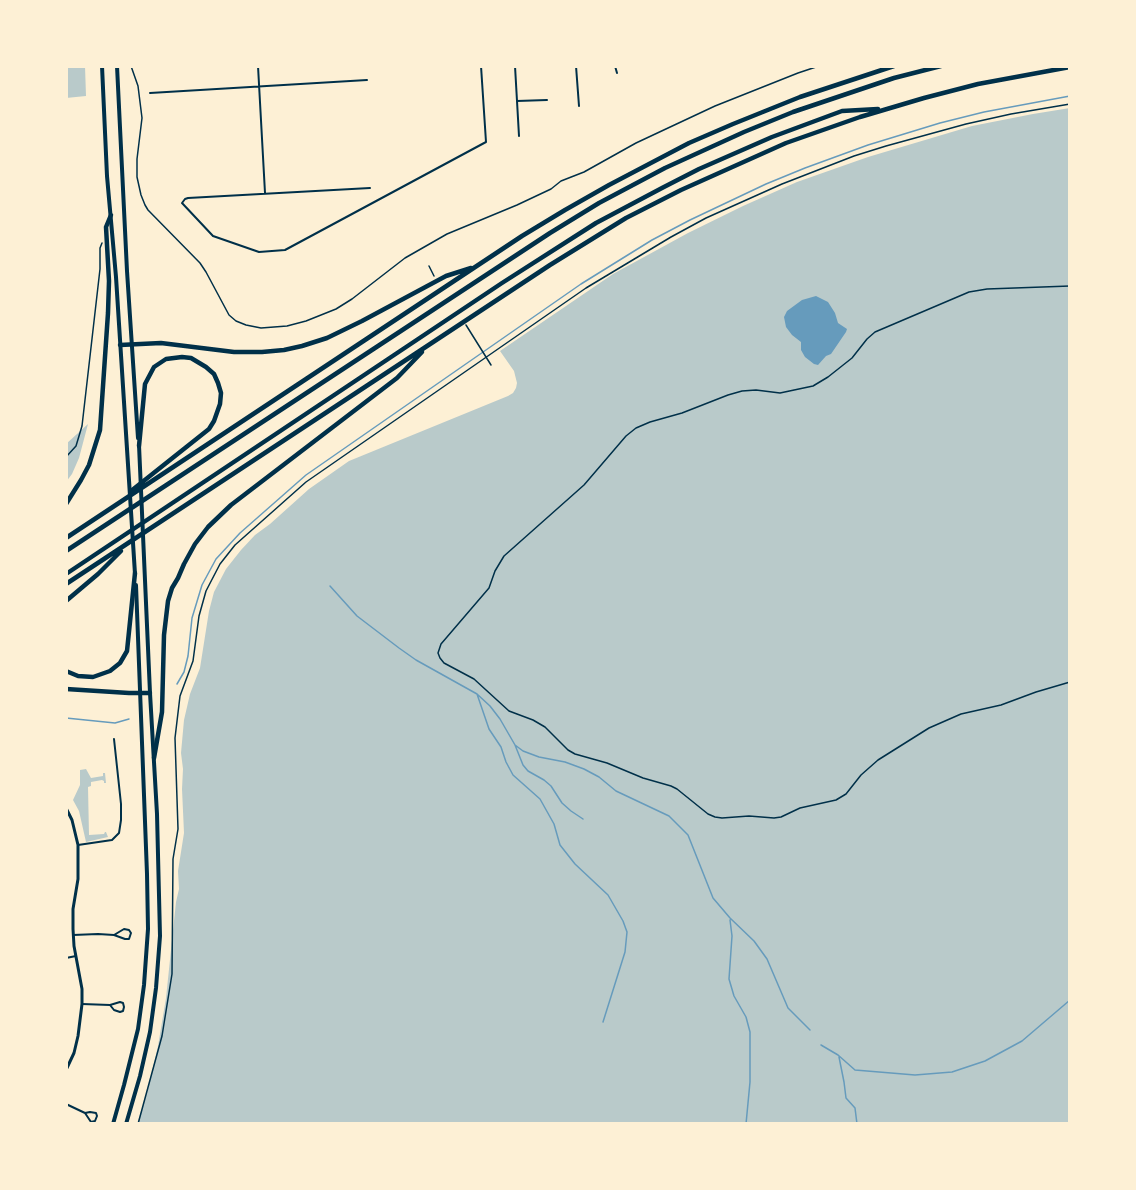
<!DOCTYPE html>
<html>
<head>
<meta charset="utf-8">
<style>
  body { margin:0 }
  #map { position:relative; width:1136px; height:1190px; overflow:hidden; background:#fdf0d5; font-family:"Nunito Sans",sans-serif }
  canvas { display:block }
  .frame { position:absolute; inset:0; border:68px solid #fdf0d5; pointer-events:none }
</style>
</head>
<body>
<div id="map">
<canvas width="1136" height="1190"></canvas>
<div class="frame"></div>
</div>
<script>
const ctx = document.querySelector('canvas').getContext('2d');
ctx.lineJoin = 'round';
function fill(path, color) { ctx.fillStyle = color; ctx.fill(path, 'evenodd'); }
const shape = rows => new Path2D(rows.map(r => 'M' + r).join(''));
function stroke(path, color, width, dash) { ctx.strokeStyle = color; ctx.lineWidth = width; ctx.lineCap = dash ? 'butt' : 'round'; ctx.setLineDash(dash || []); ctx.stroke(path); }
const green = shape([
  [66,66,85,66,86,96,66,98],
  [1070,108,1070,1124,137,1124,147,1093,158,1046,166,998,176,902,179,889,178,871,184,833,182,789,183,769,181,753,184,720,190,694,200,668,209,611,214,592,226,569,241,550,255,535,270,524,309,489,349,461,508,396,513,393,516,388,517,383,514,371,500,351,613,274,688,233,743,206,797,182,868,157,972,126,1033,114],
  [88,424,79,458,72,474,66,482,66,444],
  [86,769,91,778,103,776,103,773,105,773,106,783,104,783,104,781,102,780,91,782,91,786,88,787,89,835,104,834,105,832,106,832,108,837,86,842,79,811,73,800,80,785,80,770]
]);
const water = shape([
  [816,296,828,302,835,313,838,323,847,329,846,332,831,354,826,356,818,365,814,364,805,357,801,350,801,342,792,335,786,327,784,317,787,311,802,300]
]);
const stream = shape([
  [330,586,357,616,399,648,416,660,477,694,490,706,500,719,515,745,523,751,539,757,565,762,584,769,599,777,616,791,669,816,688,835,713,898,730,918,754,941,767,959,788,1008,810,1030],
  [177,684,184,672,188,656,192,618,202,585,216,559,240,533,306,475,581,284,652,240,690,220,766,184,805,168,868,145,940,123,984,112,1070,96],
  [477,694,489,729,501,747,506,762,513,775,540,799,554,824,560,845,575,864,608,895,623,921,627,932,625,952,603,1022],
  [66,718,115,723,129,719],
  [515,745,523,765,528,771,544,780,551,786,562,803,571,811,583,819],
  [730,920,732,936,729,979,734,996,746,1017,750,1032,750,1082,746,1124],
  [821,1045,838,1055,855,1070,915,1075,952,1072,985,1061,1022,1041,1070,1000],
  [839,1057,844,1082,846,1098,855,1108,857,1124]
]);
const path = shape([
  [131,66,138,86,142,118,137,159,137,177,141,195,145,205,148,210,200,263,206,272,229,315,236,321,246,325,261,328,287,326,306,321,336,309,352,299,405,258,447,234,517,205,551,189,561,181,584,172,636,143,715,106,798,73,819,66],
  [429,266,434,276],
  [1070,286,987,289,969,292,875,332,867,339,852,358,828,377,813,386,780,393,756,390,742,391,728,395,682,413,650,422,636,428,626,436,584,485,504,556,495,571,489,588,441,644,438,653,440,658,444,663,474,679,509,711,533,720,545,727,568,750,575,754,607,763,643,778,671,786,677,789,708,814,715,817,722,818,749,816,774,818,781,817,800,808,836,800,846,794,861,775,878,760,929,728,961,714,1001,705,1036,692,1070,682],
  [466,325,491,365],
  [66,457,76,446,82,426,100,269,100,248,102,243],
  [138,1124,162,1036,172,974,173,859,178,829,175,738,180,696,193,661,199,616,206,591,220,564,235,545,306,482,586,288,671,237,706,218,782,184,854,156,886,146,966,124,1011,114,1070,104]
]);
const minor = shape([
  [258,66,265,193],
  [515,66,519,136],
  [576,66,579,106],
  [615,66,617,73],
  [150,93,367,80],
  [517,101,547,100],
  [370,188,188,198,185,199,182,203,213,236,259,252,285,250,486,142,481,66],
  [78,845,112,840,119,833,121,820,121,804,114,739],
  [73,935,98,934,114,935,125,939,129,939,131,933,129,930,124,929,114,935],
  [66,958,76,956],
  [82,1004,110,1005,120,1002,123,1003,124,1007,123,1011,120,1012,114,1010,110,1005],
  [66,1104,85,1113,90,1112,96,1113,97,1116,95,1121,91,1122,85,1113]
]);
const tertiary = shape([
  [66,808,72,820,78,845,78,879,73,909,73,929,74,946,82,989,82,1004,78,1036,74,1053,66,1070]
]);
const primary = shape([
  [102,66,107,176,116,277,135,574],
  [117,66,127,271,138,438],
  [113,1124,124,1085,138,1029,144,985,148,929,147,874,136,585],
  [126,1124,140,1076,150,1032,156,988,160,936,157,814,150,693,139,445]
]);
const motorway = shape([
  [120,345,161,343,234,352,262,352,284,350,302,346,327,338,362,321,446,276,471,268],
  [131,491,209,429,214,421,220,404,221,393,218,383,214,374,206,367,191,358,182,357,166,359,154,367,145,384,139,446],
  [66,504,81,480,89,465,100,430,108,313,109,281,106,227,111,215],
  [66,538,522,236,565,210,609,185,689,143,733,124,800,97,894,66],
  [66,551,550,233,599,203,665,168,744,132,793,112,894,78,941,66],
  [66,574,502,283,596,223,662,188,699,169,772,137,842,111,878,109],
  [66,584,550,265,626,218,681,190,786,143,860,117,924,98,978,84,1070,67],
  [66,601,98,574,121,551],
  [66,671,78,676,93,677,110,671,120,663,127,651,135,573],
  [66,689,129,693,150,693],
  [154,758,162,712,164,635,168,601,172,588,178,578,184,564,195,544,208,527,231,505,397,378,422,352]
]);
fill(green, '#b9caca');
fill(water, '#669bbc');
stroke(stream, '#669bbc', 1.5);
stroke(path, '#003049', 1.5);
stroke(minor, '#003049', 2);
stroke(tertiary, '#003049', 3);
stroke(primary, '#003049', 4);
stroke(motorway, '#003049', 4.5);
</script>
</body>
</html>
